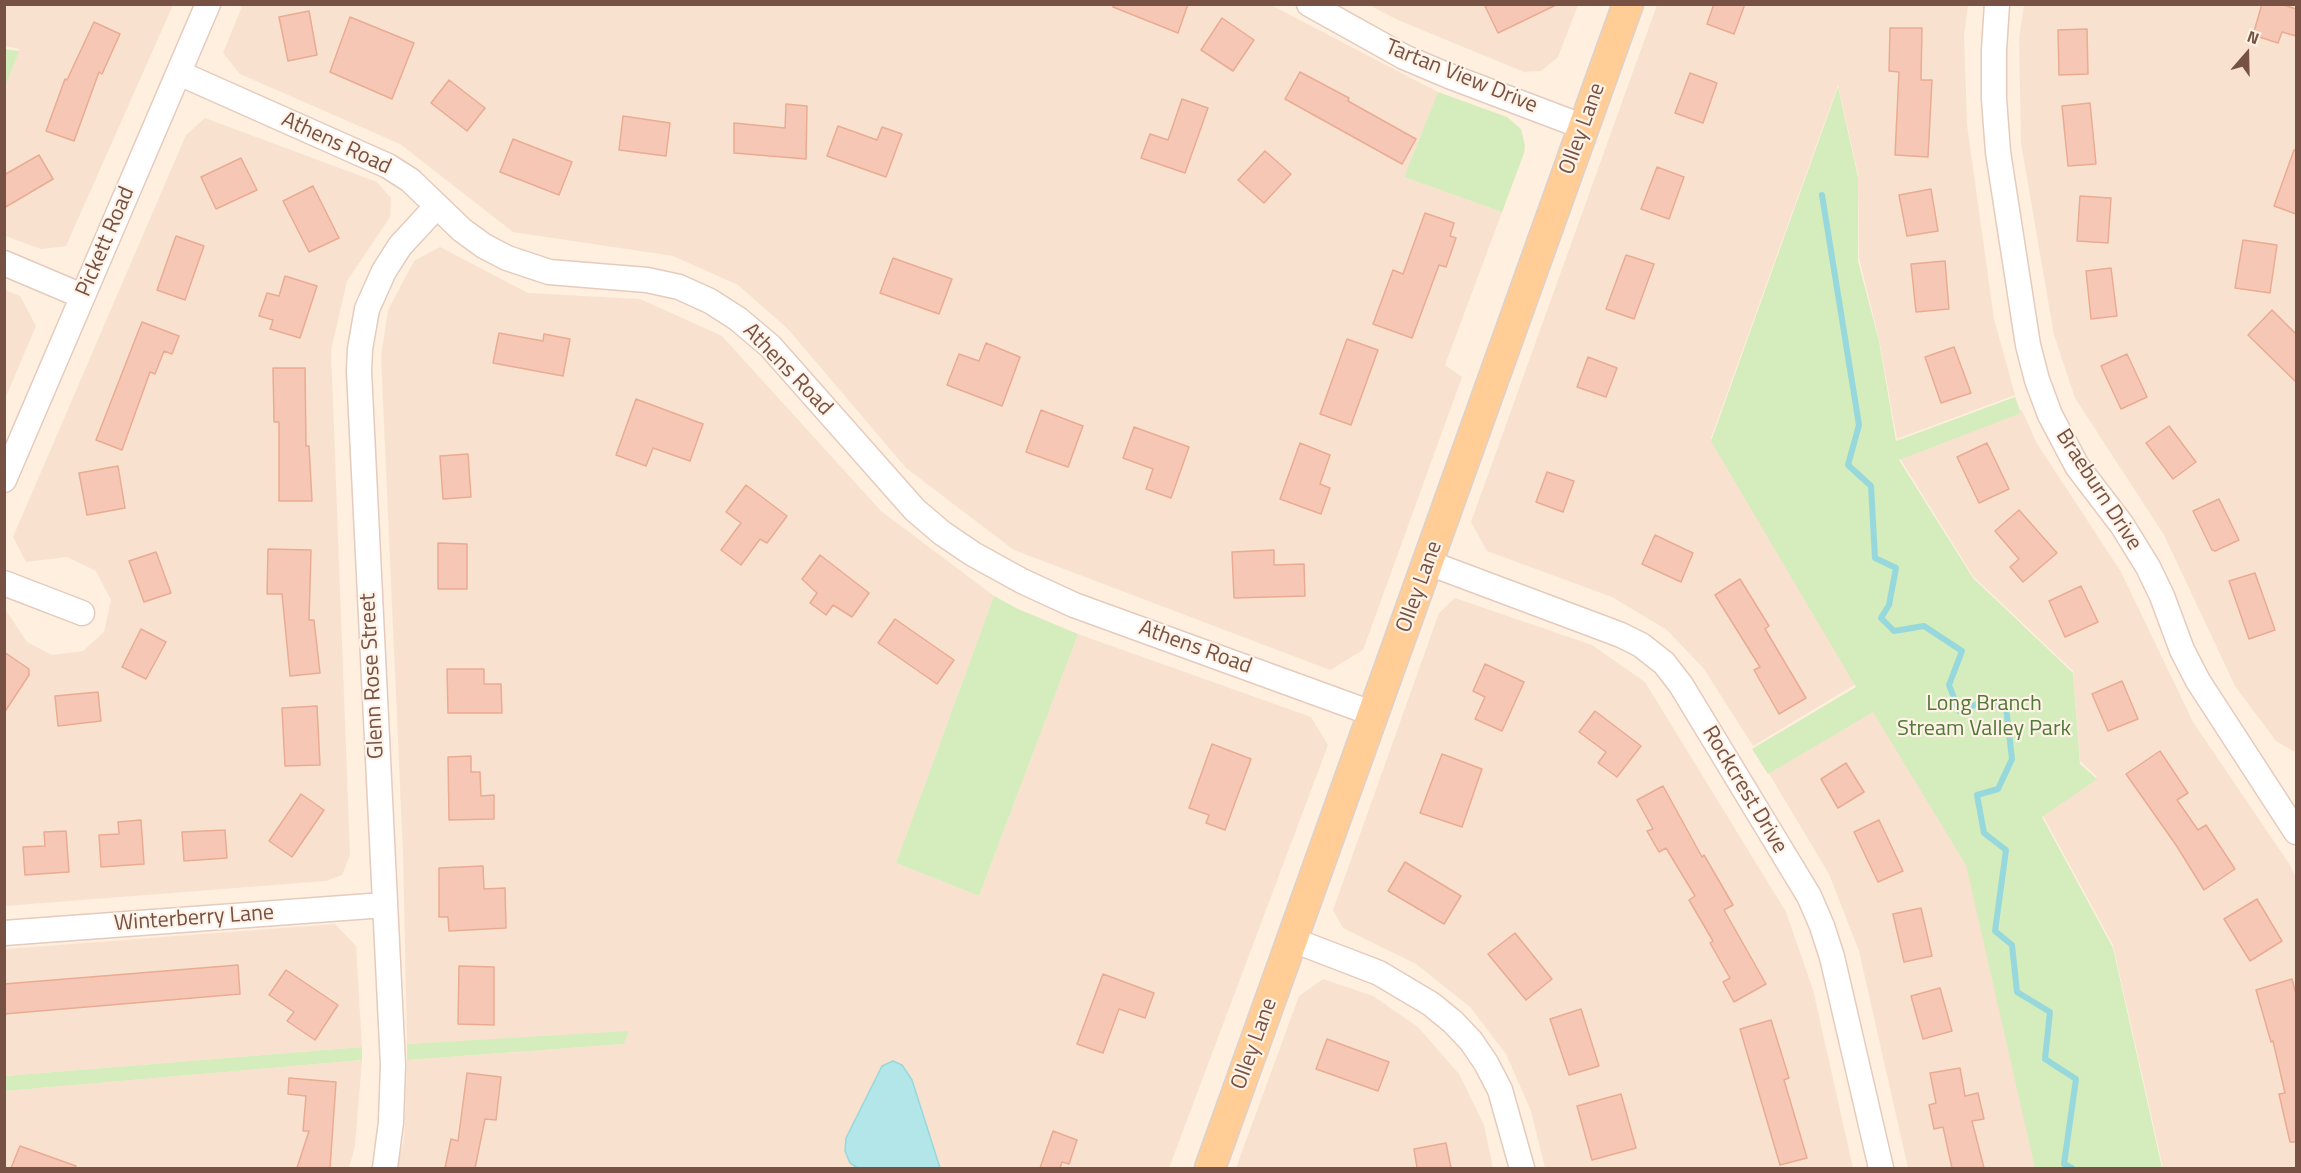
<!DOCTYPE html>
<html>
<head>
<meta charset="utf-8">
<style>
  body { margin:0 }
  #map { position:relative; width:2301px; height:1173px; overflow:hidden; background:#feefde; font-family:"Titillium Web",sans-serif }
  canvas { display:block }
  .frame { position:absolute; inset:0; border:6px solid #765144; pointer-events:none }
  .north { position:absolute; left:2217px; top:24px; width:60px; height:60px; -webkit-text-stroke:4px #fff3e7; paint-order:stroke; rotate:20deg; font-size:16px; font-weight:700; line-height:24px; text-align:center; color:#765144 }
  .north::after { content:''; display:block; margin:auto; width:21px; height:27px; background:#765144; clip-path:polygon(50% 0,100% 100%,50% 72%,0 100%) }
</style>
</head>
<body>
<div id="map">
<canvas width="2301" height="1173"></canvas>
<div class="frame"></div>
<div class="north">N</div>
</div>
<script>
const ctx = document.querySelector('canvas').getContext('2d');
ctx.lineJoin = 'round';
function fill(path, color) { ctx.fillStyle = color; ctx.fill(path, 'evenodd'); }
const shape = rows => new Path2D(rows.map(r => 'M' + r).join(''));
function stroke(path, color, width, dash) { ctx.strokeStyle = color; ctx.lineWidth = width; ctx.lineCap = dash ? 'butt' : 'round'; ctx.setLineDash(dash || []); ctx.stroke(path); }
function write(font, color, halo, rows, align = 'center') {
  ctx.font = font + ' "Titillium Web",sans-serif'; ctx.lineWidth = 4.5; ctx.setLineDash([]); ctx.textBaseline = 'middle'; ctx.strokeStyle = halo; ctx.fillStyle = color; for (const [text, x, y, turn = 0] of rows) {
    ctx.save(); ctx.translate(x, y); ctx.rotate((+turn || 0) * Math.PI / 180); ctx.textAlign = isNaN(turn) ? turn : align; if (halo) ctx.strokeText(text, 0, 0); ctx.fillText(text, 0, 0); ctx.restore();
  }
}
const residential = shape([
  [243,4,1271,5,1438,92,1404,177,1502,212,1445,365,1462,377,1363,650,1330,670,1014,550,906,468,788,329,738,285,673,256,513,232,400,144,240,74,223,53],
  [5,5,173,5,66,246,41,249,5,236,4,86,19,49,5,46],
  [1369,5,1578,5,1558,57,1541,71,1524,72,1398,20],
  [1657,5,1968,5,1964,36,1967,125,1994,319,2015,395,1897,439,1879,339,1859,258,1858,174,1838,85,1711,438,1856,684,1753,746,1704,669,1667,630,1612,597,1487,551,1471,522],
  [2024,5,2296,5,2296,751,2293,751,2276,741,2235,686,2164,535,2075,398,2054,335,2021,143,2019,39],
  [205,118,377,182,391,198,390,217,347,281,331,350,350,855,342,875,326,881,5,906,5,609,27,642,52,655,83,651,104,632,111,600,96,571,67,557,26,562,13,537,186,135],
  [440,247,528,293,640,299,722,336,881,511,994,596,896,863,979,896,1078,634,1311,717,1328,745,1169,1168,940,1168,912,1080,882,1066,846,1138,845,1151,850,1163,858,1168,397,1168,404,1139,407,1060,624,1044,629,1032,407,1044,403,854,381,356,388,310,414,261],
  [5,290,20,296,36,326,5,399],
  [2022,410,2036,442,2121,572,2193,722,2290,865,2296,878,2296,1168,2163,1168,2113,945,2042,814,2097,777,2080,761,2073,671,1973,576,1899,457],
  [1455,598,1592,645,1645,682,1786,912,1813,990,1853,1168,1545,1168,1531,1111,1506,1054,1470,1007,1416,964,1343,928,1333,910,1439,613],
  [1874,708,1966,862,2036,1168,1908,1168,1859,951,1829,874,1768,772],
  [335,924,356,946,362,1047,5,1076,5,949],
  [1323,979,1373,996,1418,1027,1459,1074,1484,1125,1493,1168,1236,1168,1299,996],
  [362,1060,355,1146,349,1168,5,1168,5,1091]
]);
const green = shape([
  [5,49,19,51,5,87,4,49],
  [1838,87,1858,177,1858,261,1879,341,1896,441,2015,397,2021,413,1899,460,1973,578,2073,673,2080,764,2097,779,2042,817,2113,948,2162,1168,2035,1168,1966,865,1873,712,1768,774,1752,749,1856,687,1711,441],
  [1438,92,1507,117,1521,129,1525,146,1524,153,1502,212,1404,177],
  [994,596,1018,609,1078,634,979,896,896,863],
  [629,1031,624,1044,407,1060,407,1044],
  [362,1047,362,1060,5,1091,5,1076]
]);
const water = shape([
  [893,1061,902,1065,912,1080,940,1168,858,1168,850,1163,845,1151,846,1138,882,1066,893,1061]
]);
const stream = shape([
  [1822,195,1859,425,1848,465,1871,486,1875,558,1896,568,1889,605,1881,618,1894,631,1924,626,1962,651,1949,685,1959,711,1983,702,2006,707,2012,759,1998,789,1977,795,1984,833,2006,850,1995,931,2012,945,2017,992,2050,1012,2045,1059,2076,1079,2064,1164,2072,1168]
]);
const building = shape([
  [1113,4,1188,4,1178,33,1113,7,1113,4],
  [1484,4,1558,4,1498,33,1484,4],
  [1714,4,1745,4,1734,34,1707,24,1714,4],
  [2262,4,2281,4,2296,9,2296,36,2282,32,2278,43,2253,35,2262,4],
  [309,11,317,55,288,61,279,17,309,11],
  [350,17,414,43,392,99,330,72,350,17],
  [1222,18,1254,40,1233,71,1201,50,1222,18],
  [94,22,120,34,102,74,99,72,74,141,46,131,65,79,67,80,94,22],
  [1890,28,1922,28,1921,80,1932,80,1928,157,1895,155,1899,72,1889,71,1890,28],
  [2087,29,2088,74,2059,75,2058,30,2087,29],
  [1300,72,1349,98,1348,101,1416,139,1402,164,1285,99,1300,72],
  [1690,73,1717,83,1703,123,1675,113,1690,73],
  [449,80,485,108,467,131,431,103,449,80],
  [1182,99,1208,108,1185,173,1141,158,1150,134,1168,140,1182,99],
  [2090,103,2096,164,2068,166,2062,106,2090,103],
  [786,104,807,106,806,159,734,153,734,123,785,128,786,104],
  [623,116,670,123,666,156,619,150,623,116],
  [838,126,877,140,882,127,902,134,886,177,827,156,838,126],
  [513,139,572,162,559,195,500,172,513,139],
  [2294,150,2296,150,2296,214,2274,206,2294,150],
  [1265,151,1291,174,1264,203,1238,180,1265,151],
  [39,155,53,179,4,208,4,175,39,155],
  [241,158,257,190,216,209,201,177,241,158],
  [1657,167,1684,177,1669,219,1641,209,1657,167],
  [313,186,339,238,309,252,283,201,313,186],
  [1931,189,1938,231,1907,236,1899,195,1931,189],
  [2080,196,2111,198,2108,243,2077,241,2080,196],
  [1425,213,1454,223,1450,236,1456,238,1446,267,1439,265,1412,338,1373,324,1393,270,1403,274,1425,213],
  [176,236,204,246,185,300,157,290,176,236],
  [2243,240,2277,245,2270,293,2235,288,2243,240],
  [1626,255,1654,264,1634,319,1606,309,1626,255],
  [893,258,952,279,939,314,880,293,893,258],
  [1945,261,1949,309,1916,312,1911,264,1945,261],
  [2111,268,2117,316,2091,319,2086,271,2111,268],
  [285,276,317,286,300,338,270,329,273,320,259,316,267,293,279,296,285,276],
  [2272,310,2296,334,2296,382,2248,335,2272,310],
  [142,322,179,336,172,354,164,351,155,374,150,372,122,450,96,440,142,322],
  [499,333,543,341,544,334,570,339,563,376,493,363,499,333],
  [1347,339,1378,350,1351,425,1320,414,1347,339],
  [986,343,1020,357,1002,406,947,385,959,354,979,361,986,343],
  [1954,347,1971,393,1941,403,1925,357,1954,347],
  [2127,354,2147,397,2121,409,2101,366,2127,354],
  [1588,357,1617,368,1606,397,1577,387,1588,357],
  [273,368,305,368,306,446,309,446,312,501,279,501,279,422,274,422,273,368],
  [636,399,703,424,690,461,653,448,646,466,616,455,636,399],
  [1041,410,1083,426,1068,467,1026,452,1041,410],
  [2169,426,2196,462,2173,479,2146,443,2169,426],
  [1134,427,1189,447,1171,498,1146,489,1153,469,1123,458,1134,427],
  [1300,443,1330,455,1320,484,1330,488,1321,514,1280,499,1300,443],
  [1987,443,2009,489,1979,503,1957,457,1987,443],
  [468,454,471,497,443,499,440,456,468,454],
  [118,466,125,508,87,515,79,473,118,466],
  [1547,472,1574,481,1563,512,1536,502,1547,472],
  [746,485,787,516,767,543,760,539,741,565,721,550,741,523,726,512,746,485],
  [2219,499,2239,540,2215,551,2212,550,2193,511,2219,499],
  [2019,510,2057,553,2023,582,2010,567,2019,559,1995,531,2019,510],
  [1655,535,1693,553,1681,582,1642,564,1655,535],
  [438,543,467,544,467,589,438,589,438,543],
  [268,549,311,550,309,620,314,620,320,673,290,676,282,594,267,594,268,549],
  [1274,550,1274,565,1304,564,1305,596,1234,598,1232,552,1274,550],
  [156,552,171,593,144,602,129,561,156,552],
  [820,555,869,593,852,617,833,605,826,615,810,603,817,593,802,579,820,555],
  [2255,573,2275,630,2249,639,2229,581,2255,573],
  [1740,579,1769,626,1765,629,1806,698,1779,714,1754,670,1760,667,1715,595,1740,579],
  [2081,586,2098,622,2065,637,2049,601,2081,586],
  [895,619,954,660,937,684,878,643,895,619],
  [141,629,166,642,146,679,122,667,141,629],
  [4,652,29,669,29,675,4,713,4,652],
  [1485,664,1524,682,1502,731,1475,719,1485,697,1473,691,1485,664],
  [447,669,484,669,484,684,501,684,502,713,448,713,447,669],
  [2122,681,2138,719,2108,731,2092,694,2122,681],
  [98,692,101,721,58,726,55,696,98,692],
  [317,706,320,765,285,766,282,708,317,706],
  [1595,711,1641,746,1617,777,1598,763,1606,752,1579,732,1595,711],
  [1212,744,1251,759,1225,830,1206,823,1209,815,1189,808,1212,744],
  [2160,751,2188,793,2177,800,2198,830,2206,825,2235,869,2204,890,2176,845,2126,774,2160,751],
  [1442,754,1482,769,1462,827,1420,813,1442,754],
  [471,756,471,772,480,772,481,796,494,795,494,819,449,820,448,757,471,756],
  [1846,763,1864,792,1838,808,1821,779,1846,763],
  [1663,786,1702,857,1704,855,1733,905,1724,910,1766,984,1734,1002,1723,982,1730,978,1710,943,1713,941,1689,900,1695,896,1666,848,1659,852,1647,831,1653,829,1637,800,1663,786],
  [301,794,324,810,292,857,269,841,301,794],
  [141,820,144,864,101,867,99,835,119,834,118,822,141,820],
  [1879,820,1903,871,1878,882,1854,832,1879,820],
  [225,830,227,858,184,861,182,832,225,830],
  [66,831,69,872,25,875,23,847,45,846,44,832,66,831],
  [1405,862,1461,896,1444,924,1388,891,1405,862],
  [483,866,484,889,505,888,506,928,449,931,448,917,439,917,439,868,483,866],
  [2257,899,2282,941,2250,961,2224,919,2257,899],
  [1921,908,1932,956,1904,962,1893,914,1921,908],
  [1515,933,1552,979,1526,1000,1488,954,1515,933],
  [238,965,240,994,4,1014,4,984,238,965],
  [459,966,494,967,494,1025,458,1024,459,966],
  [286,970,338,1005,315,1040,287,1021,294,1012,269,995,286,970],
  [1103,974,1154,993,1145,1018,1119,1009,1103,1053,1077,1044,1103,974],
  [2292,979,2296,994,2296,1142,2290,1142,2279,1094,2285,1093,2273,1041,2271,1042,2256,990,2292,979],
  [1940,988,1952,1031,1923,1039,1911,996,1940,988],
  [1581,1009,1599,1066,1569,1075,1550,1019,1581,1009],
  [1771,1020,1789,1078,1784,1080,1807,1158,1780,1165,1740,1029,1771,1020],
  [1327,1039,1389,1062,1378,1091,1316,1069,1327,1039],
  [1960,1068,1965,1096,1978,1093,1984,1119,1972,1121,1984,1168,1952,1168,1943,1127,1934,1129,1929,1105,1936,1103,1930,1073,1960,1068],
  [467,1073,501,1077,496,1120,485,1119,475,1168,445,1168,451,1139,458,1141,467,1073],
  [289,1078,336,1082,330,1168,297,1168,309,1131,303,1131,306,1096,288,1094,289,1078],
  [1621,1094,1636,1148,1592,1160,1577,1106,1621,1094],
  [1053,1131,1077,1140,1069,1164,1062,1162,1060,1168,1040,1168,1053,1131],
  [1446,1143,1451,1168,1417,1168,1414,1149,1446,1143],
  [20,1146,76,1166,75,1168,11,1168,20,1146]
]);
const minor = shape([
  [1309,4,1404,57,1449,76,1584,127],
  [1997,4,1994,50,1994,99,1998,152,2028,345,2037,380,2050,415,2077,466,2122,525,2148,567,2162,596,2182,650,2198,681,2296,832],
  [179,73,388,166,410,180,462,230,484,246,507,258,549,272,647,280,679,287,710,301,738,319,770,346,915,510,942,533,973,554,1022,581,1074,605,1374,714],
  [4,263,82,296],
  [4,480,208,4],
  [1429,563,1621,635,1641,645,1664,663,1681,685,1809,896,1822,926,1832,957,1881,1168],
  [4,583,82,613],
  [4,933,384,905],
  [1293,940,1379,973,1431,1004,1453,1022,1471,1041,1486,1063,1500,1090,1522,1168],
  [385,1168,391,1122,393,1065,359,371,360,349,367,309,384,271,400,246,436,207]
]);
const major = shape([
  [1210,1168,1628,4]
]);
const streetNames = [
  ["Tartan View Drive",1461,77,22],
  ["Olley Lane",1583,129,-70],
  ["Athens Road",336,144,25],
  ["Pickett Road",106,242,-67],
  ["Athens Road",787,370,46],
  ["Braeburn Drive",2098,490,57],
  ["Olley Lane",1420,587,-70],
  ["Athens Road",1195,648,20],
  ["Glenn Rose Street",373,676,-93],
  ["Rockcrest Drive",1744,790,59],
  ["Winterberry Lane",194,919,-4],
  ["Olley Lane",1255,1044,-70]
];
const parkNames = [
  ["Long Branch",1984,705],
  ["Stream Valley Park",1984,730]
];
fill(residential, '#f8e2cf');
fill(green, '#d5ecbc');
fill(water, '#b2e6e9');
stroke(water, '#97d8dc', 1.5);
stroke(stream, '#97d8dc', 6);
fill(building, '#f6c7b4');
stroke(building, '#eaab93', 1.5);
stroke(minor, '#e5cbbd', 27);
stroke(major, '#dbd2ce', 33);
stroke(minor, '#fff', 24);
stroke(major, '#ffcd95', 30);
write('22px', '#765144', '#fff3e7', streetNames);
write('22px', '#527839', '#fff3e7', parkNames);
</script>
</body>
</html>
